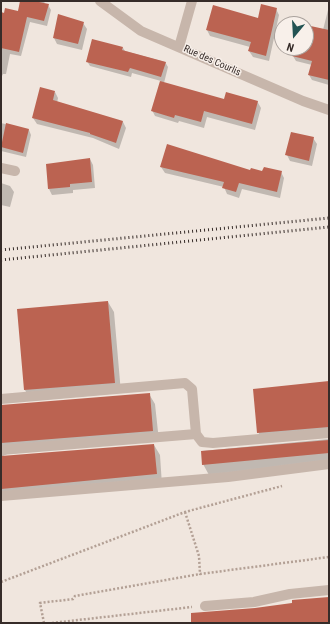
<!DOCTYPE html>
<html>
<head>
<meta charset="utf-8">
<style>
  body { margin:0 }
  #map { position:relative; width:330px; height:624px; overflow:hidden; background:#f0e6de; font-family:"Roboto Condensed",sans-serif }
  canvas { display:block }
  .frame { position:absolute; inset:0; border:2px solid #362c29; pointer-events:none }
  .north { position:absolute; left:274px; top:16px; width:40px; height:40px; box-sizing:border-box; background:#f8f0ea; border:1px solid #aaa29d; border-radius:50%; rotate:198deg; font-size:11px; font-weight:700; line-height:16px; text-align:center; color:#362c29 }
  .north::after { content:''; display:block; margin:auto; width:14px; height:18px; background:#235353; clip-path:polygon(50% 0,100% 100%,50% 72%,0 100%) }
</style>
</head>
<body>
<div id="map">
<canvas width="330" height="624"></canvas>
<div class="frame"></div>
<div class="north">N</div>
</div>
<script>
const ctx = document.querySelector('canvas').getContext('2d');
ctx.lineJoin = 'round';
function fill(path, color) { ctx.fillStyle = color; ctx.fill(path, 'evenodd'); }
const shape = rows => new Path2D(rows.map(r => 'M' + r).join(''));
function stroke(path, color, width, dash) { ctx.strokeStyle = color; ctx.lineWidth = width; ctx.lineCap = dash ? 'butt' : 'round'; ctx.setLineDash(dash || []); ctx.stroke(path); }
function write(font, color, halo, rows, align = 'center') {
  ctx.font = font + ' "Roboto Condensed",sans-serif'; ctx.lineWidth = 3; ctx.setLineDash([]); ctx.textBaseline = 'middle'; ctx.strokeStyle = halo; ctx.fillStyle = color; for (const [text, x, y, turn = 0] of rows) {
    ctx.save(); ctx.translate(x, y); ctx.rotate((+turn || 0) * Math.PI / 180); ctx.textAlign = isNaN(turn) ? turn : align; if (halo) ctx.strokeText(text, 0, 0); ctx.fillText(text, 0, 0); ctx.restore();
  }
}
const shadow = shape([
  [21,1,45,1,44,4,48,5,51,10,47,26,30,22,21,56,10,54,6,74,3,74,1,78,1,13,18,12],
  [329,6,329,85,312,80,309,75,312,65,296,61,293,56,295,48,306,48,306,26,323,30],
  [276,9,279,15,269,61,253,57,249,51,250,47,210,36,207,30,259,19],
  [83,23,87,29,82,50,57,44,54,38],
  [123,48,125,51,165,62,168,67,164,83,225,100,257,101,261,108,255,130,207,117,204,128,179,121,178,123,155,116,152,110,161,81,132,73,131,77,90,66,87,61],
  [55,92,58,98,57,103,123,122,126,128,119,149,93,138,37,124,33,118],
  [1,123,29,130,31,135,26,157,1,151],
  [313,138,317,144,312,166,290,161,287,155],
  [90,159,93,165,95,188,73,190,73,193,52,195,49,189],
  [161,167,263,173,281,172,284,178,280,198,242,189,239,198,227,194,224,187,165,173],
  [1,183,10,186,14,192,10,207,1,205],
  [108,302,114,312,121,393,31,401,25,390,18,310],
  [329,382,329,437,264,443,258,432],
  [149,394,155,404,159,441,7,454,1,457,1,407],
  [329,439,329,463,209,475,203,464,202,451],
  [154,445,160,455,162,485,1,500,1,458]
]);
const building = shape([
  [20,1,34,1,49,4,44,21,27,17,19,52,1,48,1,12,4,13,5,8,18,11],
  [261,4,277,8,266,56,248,51,251,42,206,30,213,5,258,18],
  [58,14,84,22,78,44,53,38],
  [306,25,329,30,329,80,308,75,312,61,292,56,294,48,306,48],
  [92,39,123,47,122,50,166,62,161,77,130,68,128,72,86,62],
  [160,81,224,99,226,92,258,101,252,124,204,111,201,122,175,115,174,118,151,111],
  [40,87,55,91,53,100,123,121,116,143,90,134,90,133,32,118],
  [6,123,29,129,23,153,1,147],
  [291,132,314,137,309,161,285,155],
  [167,144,250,170,251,168,262,171,264,167,282,171,277,192,239,183,236,192,222,188,224,182,160,167],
  [90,158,92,182,70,184,70,187,48,189,46,164],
  [108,301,115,383,24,390,17,309],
  [329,381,329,427,257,433,253,389],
  [150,393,153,431,1,443,1,405],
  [329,440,329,453,202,465,201,451],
  [154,444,157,474,1,489,1,456],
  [329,597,329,623,191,623,191,613,255,608,292,603,292,600]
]);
const path = shape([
  [185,512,199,556,200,574,329,557],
  [1,582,185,512,282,486],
  [44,623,40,603,73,599,75,596,200,574],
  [52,623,192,607]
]);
const minor = shape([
  [100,1,141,31,303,101,329,110],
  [179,47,192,1],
  [1,168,15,171],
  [1,399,185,383,192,389,196,434,202,442,213,443,329,433],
  [1,450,196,434],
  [1,496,228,477,329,464],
  [205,606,254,602,290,594,329,590]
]);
const rail = shape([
  [1,250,329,218],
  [1,260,329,227]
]);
const streetNames = [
  ["Rue des Courlis",212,61,24]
];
fill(shadow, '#0003');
fill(building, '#bb6351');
stroke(path, '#b3a095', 2.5, [2, 2]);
stroke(minor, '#c7b6ab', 10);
stroke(rail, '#362c29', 3, [1, 3]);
write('10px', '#362c29', '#f8f0ea', streetNames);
</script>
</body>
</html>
